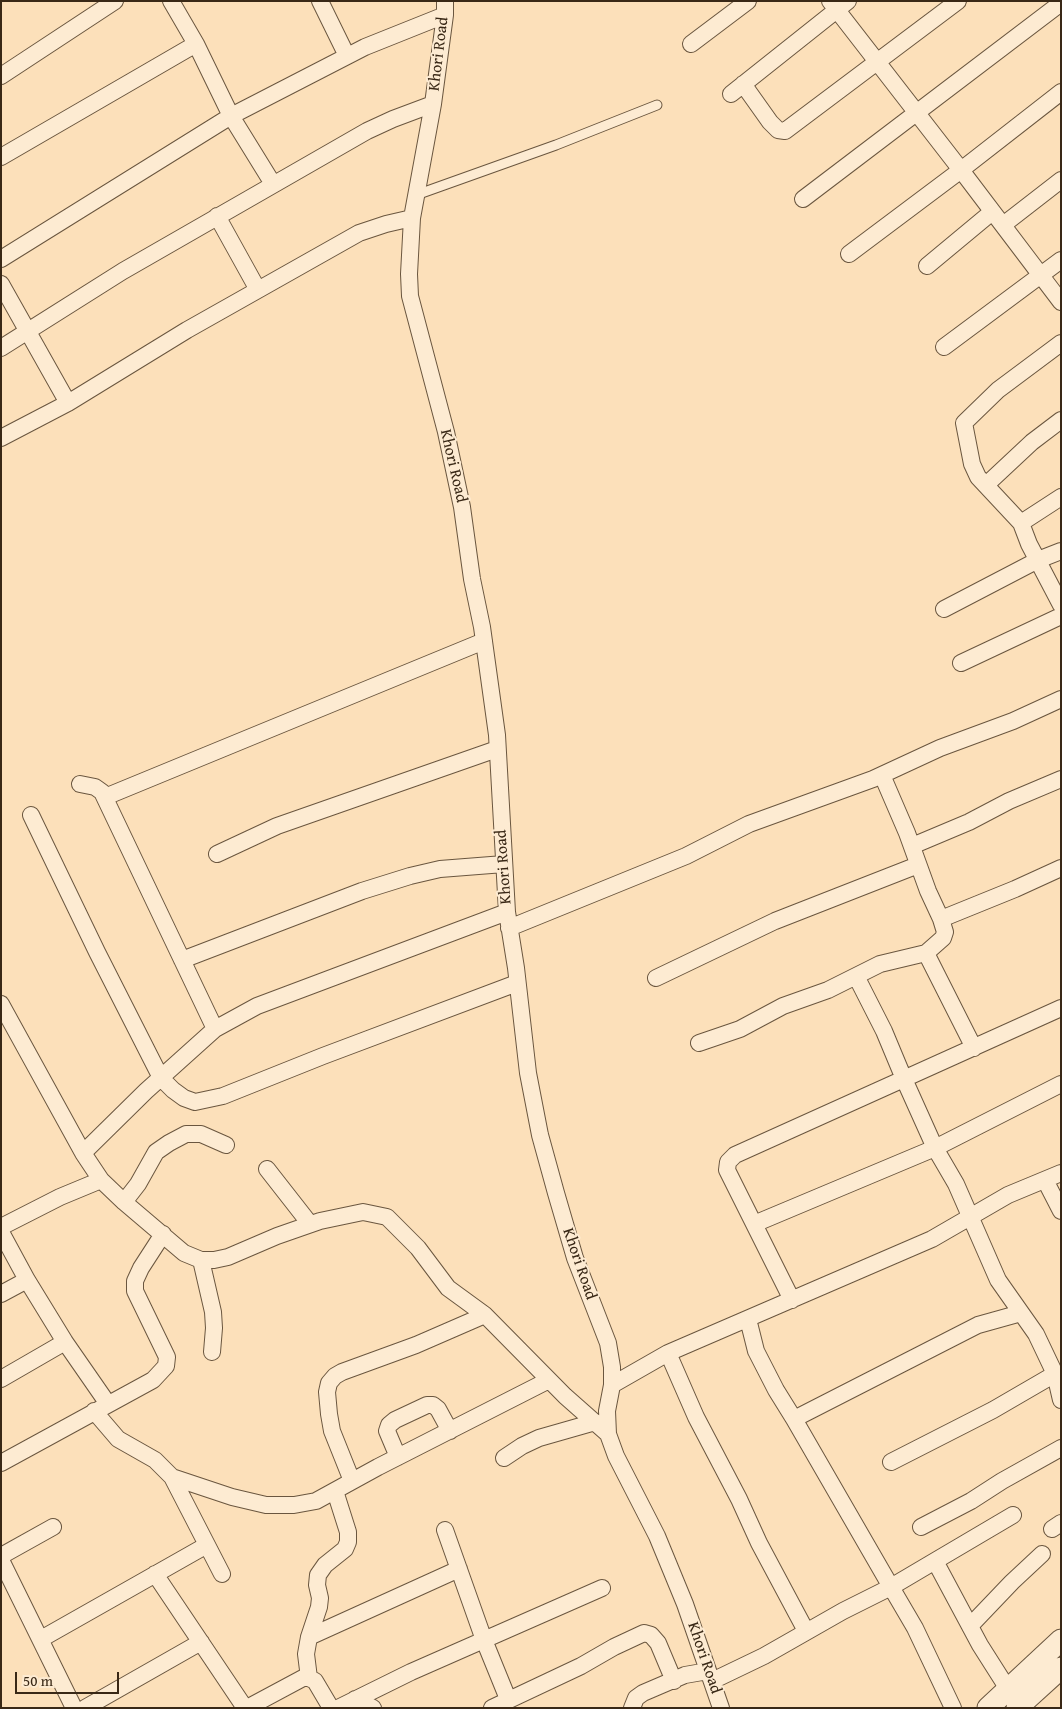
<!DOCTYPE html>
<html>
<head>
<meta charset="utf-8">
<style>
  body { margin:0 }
  #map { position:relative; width:1062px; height:1709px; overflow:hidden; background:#fce0ba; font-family:"Gentium Book Plus",serif }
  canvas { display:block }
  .frame { position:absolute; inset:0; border:2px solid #392816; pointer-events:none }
  .scale { position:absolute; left:15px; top:1672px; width:104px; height:22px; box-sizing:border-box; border:2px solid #392816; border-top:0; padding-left:6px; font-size:15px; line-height:18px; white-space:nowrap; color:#392816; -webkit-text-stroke:4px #fdebd2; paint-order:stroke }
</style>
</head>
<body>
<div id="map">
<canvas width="1062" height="1709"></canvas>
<div class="frame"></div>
<div class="scale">50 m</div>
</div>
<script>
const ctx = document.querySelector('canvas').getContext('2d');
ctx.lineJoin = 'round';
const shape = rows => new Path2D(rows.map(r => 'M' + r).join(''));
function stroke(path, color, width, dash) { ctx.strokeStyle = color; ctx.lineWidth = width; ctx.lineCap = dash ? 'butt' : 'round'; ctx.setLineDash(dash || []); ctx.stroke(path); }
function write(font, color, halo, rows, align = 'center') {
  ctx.font = font + ' "Gentium Book Plus",serif'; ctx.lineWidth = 4; ctx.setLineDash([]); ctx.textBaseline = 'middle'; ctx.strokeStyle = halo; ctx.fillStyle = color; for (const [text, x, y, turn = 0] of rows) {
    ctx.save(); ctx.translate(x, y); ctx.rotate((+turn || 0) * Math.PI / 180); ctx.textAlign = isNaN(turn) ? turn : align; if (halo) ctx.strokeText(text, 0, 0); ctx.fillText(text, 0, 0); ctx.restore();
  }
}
const service = shape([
  [416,195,556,145,657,105]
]);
const minor = shape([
  [171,1,196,44,231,116,273,184],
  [320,1,347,56],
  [445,1,445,15,433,104,412,218,409,274,410,296,446,432,462,507,472,579,482,627,497,735,507,912,516,968,528,1073,540,1135,556,1193,575,1258,608,1343,612,1367,612,1385,607,1411,608,1434,616,1456,657,1536,685,1604,721,1708],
  [830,1,961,170,1061,92],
  [691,44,748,1],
  [1,76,115,1],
  [743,84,770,122,778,130,785,131,958,1],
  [731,94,848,1],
  [1,157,196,44],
  [803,199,1061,3],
  [217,216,258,290],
  [1003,225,1061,180],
  [849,254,961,170,1061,302],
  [1,259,231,116,365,47,445,15],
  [927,266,992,212],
  [1,284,68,403],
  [1061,343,998,390,964,423,972,464,978,477,1021,523,1029,544,1061,605],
  [944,347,1061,260],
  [1,348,123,271,367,131,393,119,433,104],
  [1,438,68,403,187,330,359,233,386,224,412,218],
  [986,485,1032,442,1061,420],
  [1021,523,1061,497],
  [944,609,1038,560,1061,551],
  [961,663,1061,616],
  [80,784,95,787,102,792,215,1029],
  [105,797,484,641],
  [31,815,97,952,161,1078,173,1090,184,1098,195,1102,223,1096,323,1056,517,983],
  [912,846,969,822,1009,801,1061,779],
  [217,854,277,826,497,749],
  [941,919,1015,889,1061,868],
  [509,928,686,856,749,824,873,779,940,748,1013,721,1061,699],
  [926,953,974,1048],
  [182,960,362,891,410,876,440,869,504,864],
  [856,976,884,1031,904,1079,935,1148,956,1184,998,1280,1036,1334,1055,1374,1061,1400],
  [656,978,775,921,918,865],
  [1,1004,83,1153,101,1180],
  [699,1043,740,1029,783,1006,828,990,880,964,926,953,943,938,945,932,941,919,928,891,907,833,882,775],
  [83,1153,146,1091,215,1029,257,1006,507,912],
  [267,1169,310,1224],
  [1045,1180,1061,1211],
  [124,1202,138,1184,156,1152,169,1143,186,1134,201,1134,226,1145],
  [754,1224,935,1148,1061,1084],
  [1,1227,60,1197,101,1180,124,1202,184,1253,201,1260,214,1260,228,1257,277,1236,320,1221,363,1212,387,1217,418,1248,448,1288,485,1315,565,1396,608,1434],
  [1,1232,27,1280,65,1342,108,1404],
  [201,1260,213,1312,214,1328,212,1352],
  [1,1294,27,1280],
  [792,1300,727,1170,728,1162,735,1155,1061,1008],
  [748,1319,756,1351,776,1390,794,1419,978,1325,1021,1313],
  [668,1353,696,1417,739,1499,759,1543,806,1631],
  [1,1379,65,1342],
  [612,1385,668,1353,932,1239,1008,1195,1061,1173],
  [94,1411,118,1439,155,1460,172,1477,222,1574],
  [794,1419,891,1587,935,1561],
  [398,1457,387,1431,389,1425,395,1420,427,1405,433,1405,438,1409,450,1431],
  [504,1458,522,1446,539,1438,595,1422],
  [891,1462,993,1410,1055,1374],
  [1,1463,153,1380,166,1366,167,1357,135,1291,135,1281,141,1268,163,1234],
  [172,1477,232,1497,266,1505,294,1505,316,1501,378,1467,549,1380],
  [352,1481,332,1431,329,1414,327,1392,329,1383,335,1376,342,1372,416,1345,485,1315],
  [1013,1515,935,1561,980,1645,1013,1697],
  [921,1527,971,1501,1002,1481,1061,1448],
  [1052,1529,1061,1523],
  [445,1530,484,1640,508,1699],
  [1,1556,53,1527],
  [1,1560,74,1708],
  [155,1574,245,1708],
  [970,1626,1012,1582,1042,1554],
  [309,1637,459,1569],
  [41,1639,207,1545],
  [309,1678,306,1654,309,1637,319,1607,320,1598,317,1585,318,1575,325,1565,345,1549,348,1542,348,1532,335,1491],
  [712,1681,764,1656,843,1611,891,1587,915,1628,953,1708],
  [355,1699,373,1708],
  [85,1708,201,1642],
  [247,1708,303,1678,309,1678,315,1681,331,1708],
  [338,1708,411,1672,602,1588],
  [492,1708,581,1666,614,1647,644,1633,651,1635,658,1643,674,1681],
  [632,1708,636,1698,643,1693,685,1675,708,1671]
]);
const tertiary = shape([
  [988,1708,1061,1640],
  [1017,1708,1061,1668]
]);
const streetNames = [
  ["Khori Road",439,54,-83],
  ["Khori Road",453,466,77],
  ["Khori Road",504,867,-94],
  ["Khori Road",579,1264,71],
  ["Khori Road",704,1658,71]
];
stroke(service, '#6a563f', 11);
stroke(minor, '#6a563f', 18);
stroke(tertiary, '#6a563f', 23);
stroke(service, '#fdebd2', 9);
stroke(minor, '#fdebd2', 16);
stroke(tertiary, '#fdebd2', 21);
write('16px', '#392816', '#fdebd2', streetNames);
</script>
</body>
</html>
